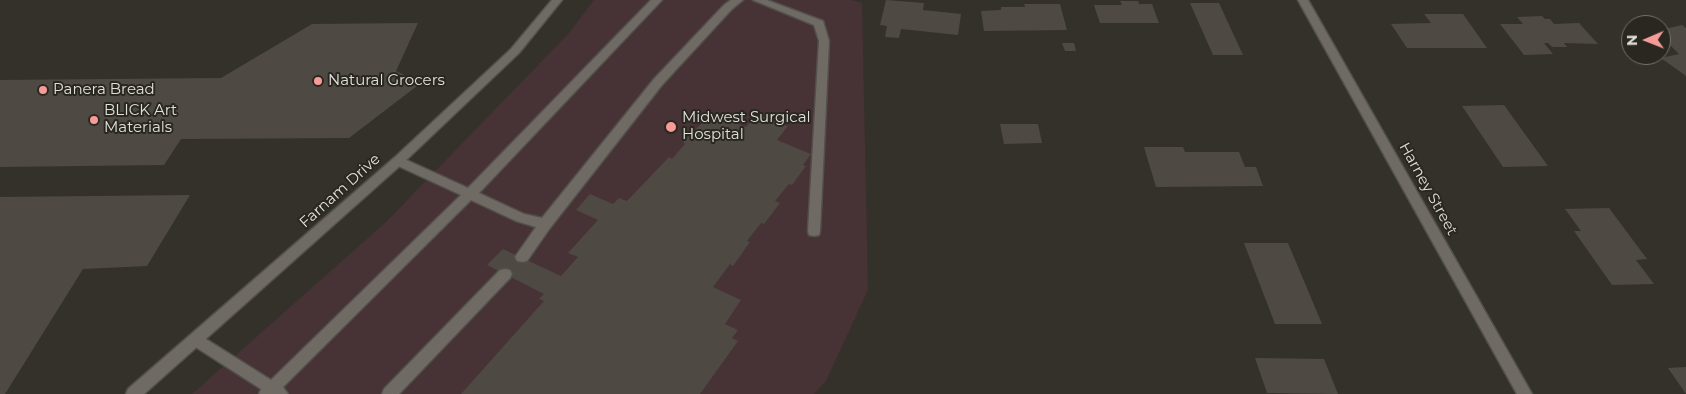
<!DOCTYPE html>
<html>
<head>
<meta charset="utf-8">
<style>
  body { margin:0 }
  #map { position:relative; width:1686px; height:394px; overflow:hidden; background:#34312b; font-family:Montserrat,sans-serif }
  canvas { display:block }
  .north { position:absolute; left:1621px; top:15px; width:50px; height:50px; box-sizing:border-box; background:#2a2721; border:1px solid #73716b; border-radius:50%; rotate:269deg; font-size:14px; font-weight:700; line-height:20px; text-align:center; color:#e1dfdb }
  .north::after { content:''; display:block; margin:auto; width:18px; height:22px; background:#f59b98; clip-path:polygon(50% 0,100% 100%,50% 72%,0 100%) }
</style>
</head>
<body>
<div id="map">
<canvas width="1686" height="394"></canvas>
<div class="north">N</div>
</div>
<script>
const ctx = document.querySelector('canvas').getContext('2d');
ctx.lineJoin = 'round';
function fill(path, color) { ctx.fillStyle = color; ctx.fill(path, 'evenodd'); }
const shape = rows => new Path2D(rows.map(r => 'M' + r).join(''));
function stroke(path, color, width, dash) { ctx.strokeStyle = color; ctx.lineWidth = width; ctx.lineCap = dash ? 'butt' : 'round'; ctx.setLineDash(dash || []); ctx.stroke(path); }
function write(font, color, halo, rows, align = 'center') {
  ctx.font = font + ' Montserrat,sans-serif'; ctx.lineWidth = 4; ctx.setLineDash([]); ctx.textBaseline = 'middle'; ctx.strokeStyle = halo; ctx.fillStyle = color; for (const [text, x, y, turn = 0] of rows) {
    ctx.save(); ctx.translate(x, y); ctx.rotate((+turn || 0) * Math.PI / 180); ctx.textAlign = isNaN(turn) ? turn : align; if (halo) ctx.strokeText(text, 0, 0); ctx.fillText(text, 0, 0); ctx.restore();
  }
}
const medical = shape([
  [594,0,851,0,862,3,868,290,826,381,814,394,192,394,386,222,569,33]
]);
const building = shape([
  [886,0,924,3,923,10,961,14,958,35,901,29,899,38,885,37,887,26,880,25],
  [1120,1,1138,1,1139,4,1152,4,1159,23,1100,23,1094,5,1122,5],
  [1190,3,1219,3,1243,55,1213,55],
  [1024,4,1060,4,1067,30,984,31,981,11,1001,10,1001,7,1025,7],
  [1424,14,1463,14,1487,48,1407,48,1391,24,1431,23],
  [1542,16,1545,19,1550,19,1554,24,1579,23,1598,44,1564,43,1567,47,1552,47,1548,43,1544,43,1553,54,1524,55,1500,24,1523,24,1517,17],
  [418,23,396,71,421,83,349,138,181,139,164,165,0,167,0,80,221,78,312,24],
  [1682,25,1686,28,1686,76,1661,58,1679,54,1671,46,1661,49,1661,30],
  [1062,43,1074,43,1076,51,1065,51],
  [1504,105,1548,166,1503,167,1462,106],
  [711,114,746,127,757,114,788,126,777,140,811,154,803,165,806,166,792,185,789,184,775,201,780,203,764,224,761,223,747,241,750,242,733,266,730,264,713,287,741,300,725,324,738,330,732,338,738,341,700,394,461,394,544,301,539,299,544,294,487,265,503,249,561,276,578,257,568,253,598,220,576,210,590,194,613,204,619,198,627,201,669,157,672,159,685,144,683,142],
  [1000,124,1038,124,1042,143,1004,144],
  [1144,147,1183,147,1185,152,1239,152,1245,167,1256,167,1263,186,1156,187],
  [190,195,147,266,83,269,5,394,0,394,0,197],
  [1609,208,1647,259,1636,260,1654,284,1612,285,1574,231,1581,231,1565,209],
  [1244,243,1288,243,1322,324,1275,324],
  [1255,358,1324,359,1338,394,1267,393],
  [1686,367,1686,394,1668,368]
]);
const service = shape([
  [651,0,662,0,479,193,524,214,542,218,654,79,724,5,731,0,743,0,732,9,662,85,550,228,527,261,522,262,517,261,515,257,536,227,516,221,471,200,283,387,288,394,259,394,261,389,191,344,189,340,191,336,196,334,201,336,271,380,461,195,394,164,392,161,394,158,402,158,468,188,651,0],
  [753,0,767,0,823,21,829,41,820,231,819,235,814,236,809,235,808,231,819,41,814,25,753,0],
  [505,269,510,270,512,274,510,278,399,394,382,394,384,389,500,270,505,269]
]);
const minor = shape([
  [552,0,562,0,519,53,402,164,144,394,126,394,128,389,394,158,511,49,552,0],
  [1298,0,1308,0,1532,394,1517,394,1298,0]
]);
const markers = [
  [318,81,5,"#f59b98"],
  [43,90,5,"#f59b98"],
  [94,120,5,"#f59b98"],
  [671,127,6,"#f59b98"]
];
const poiNames = [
  ["Natural Grocers",328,81],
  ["Panera Bread",53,90],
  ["BLICK Art",104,111],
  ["Materials",104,128],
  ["Midwest Surgical",682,118],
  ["Hospital",682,135]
];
const streetNames = [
  ["Harney Street",1428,189,61],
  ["Farnam Drive",340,191,-42]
];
fill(medical, '#473235');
fill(building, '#4e4943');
stroke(service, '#52504b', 3);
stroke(minor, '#52504b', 3);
fill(service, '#6f6b64');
fill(minor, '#6f6b64');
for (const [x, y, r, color] of markers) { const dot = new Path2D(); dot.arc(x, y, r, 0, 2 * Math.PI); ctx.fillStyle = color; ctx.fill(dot); stroke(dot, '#2a2721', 2); }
write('15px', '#e1dfdb', '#2a2721', poiNames, 'left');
write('15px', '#e1dfdb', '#2a2721', streetNames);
</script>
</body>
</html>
